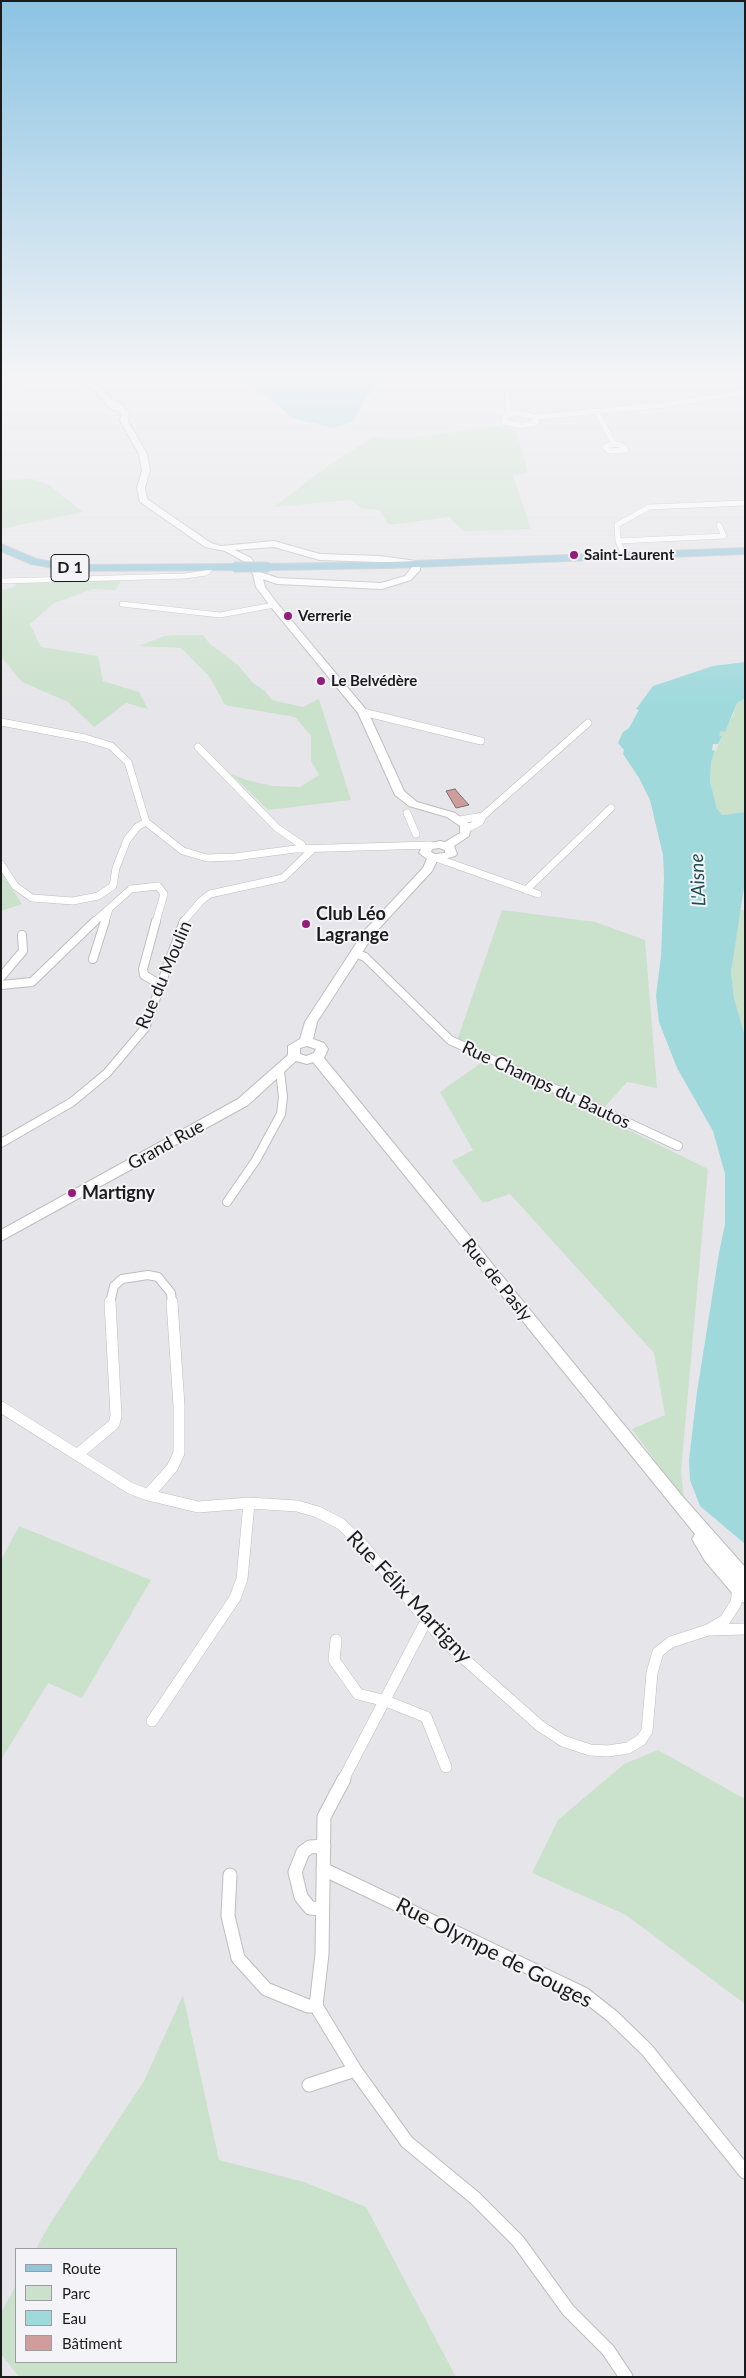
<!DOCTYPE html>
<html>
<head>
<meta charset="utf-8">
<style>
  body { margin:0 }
  #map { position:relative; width:746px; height:2378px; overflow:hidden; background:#e6e6ea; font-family:Lato,sans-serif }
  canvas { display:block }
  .frame { position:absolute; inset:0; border:2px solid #1b1b1c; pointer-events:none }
  .legend { position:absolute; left:15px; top:2248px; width:162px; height:115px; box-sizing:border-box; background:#f4f4f8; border:1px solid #9d9da0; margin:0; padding:6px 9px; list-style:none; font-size:15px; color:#1b1b1c }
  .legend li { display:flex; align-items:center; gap:10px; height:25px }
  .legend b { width:25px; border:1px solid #9d9da0 }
</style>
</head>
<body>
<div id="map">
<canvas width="746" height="2378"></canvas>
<div class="frame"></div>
<ul class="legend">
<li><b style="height:6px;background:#92c5d9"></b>Route</li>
<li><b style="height:14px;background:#cae1cb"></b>Parc</li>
<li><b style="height:14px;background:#9fd9dc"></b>Eau</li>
<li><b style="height:14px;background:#cf9e9c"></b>Bâtiment</li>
</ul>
</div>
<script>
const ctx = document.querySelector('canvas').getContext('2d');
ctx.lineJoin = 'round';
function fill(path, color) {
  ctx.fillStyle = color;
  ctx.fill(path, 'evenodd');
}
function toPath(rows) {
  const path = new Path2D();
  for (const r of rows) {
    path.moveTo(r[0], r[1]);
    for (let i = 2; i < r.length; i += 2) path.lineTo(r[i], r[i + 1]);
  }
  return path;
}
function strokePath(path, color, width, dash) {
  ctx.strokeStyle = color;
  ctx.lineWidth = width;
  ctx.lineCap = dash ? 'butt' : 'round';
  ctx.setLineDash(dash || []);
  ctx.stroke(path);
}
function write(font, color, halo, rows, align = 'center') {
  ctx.font = font + ' Lato,sans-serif';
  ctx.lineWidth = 4;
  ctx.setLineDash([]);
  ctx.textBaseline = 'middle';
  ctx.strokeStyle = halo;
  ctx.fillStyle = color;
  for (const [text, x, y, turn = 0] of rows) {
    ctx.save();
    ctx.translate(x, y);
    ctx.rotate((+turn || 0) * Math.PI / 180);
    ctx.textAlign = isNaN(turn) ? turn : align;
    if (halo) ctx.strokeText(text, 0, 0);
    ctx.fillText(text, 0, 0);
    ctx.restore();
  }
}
const green = toPath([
  [496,426,516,430,528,473,513,475,531,529,464,531,449,517,389,525,379,510,361,508,351,500,274,507,326,467,373,437,409,438],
  [32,479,48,484,83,512,1,529,1,480],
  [122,579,116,590,93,589,54,603,30,624,41,647,98,656,103,681,139,692,148,709,126,703,94,727,68,702,22,682,1,657,1,590,15,587,16,583],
  [178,635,203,635,210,644,238,665,253,683,265,691,272,700,303,707,319,699,351,800,268,810,231,774,247,780,272,786,300,787,319,775,311,761,311,736,295,717,225,705,209,676,181,648,139,646,164,636],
  [745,699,745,812,722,815,717,810,710,781,711,762,722,736,718,735,733,716,737,703],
  [1,872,22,904,1,911],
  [502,910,595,922,645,940,657,1088,627,1082,604,1108,457,1041],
  [739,910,745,910,745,1036,734,998,731,972],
  [485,1060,708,1169,681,1471,684,1500,632,1429,665,1415,654,1353,510,1194,483,1203,452,1161,473,1150,440,1092],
  [19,1526,151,1580,82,1698,48,1683,1,1760,1,1560],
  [658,1750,745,1799,745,2004,626,1915,532,1873,558,1820,624,1764],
  [183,1995,219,2160,304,2182,366,2207,456,2377,19,2377,1,2354,1,2313,16,2285,16,2362,176,2362,176,2249,36,2249,49,2225,144,2081]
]);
const water = toPath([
  [238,376,384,376,367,397,352,422,333,428,292,418,275,403],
  [745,662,745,699,737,703,725,732,721,731,719,735,722,736,718,744,713,744,712,750,715,751,711,762,710,781,717,809,722,815,745,812,745,881,731,972,734,998,745,1036,745,1544,700,1506,690,1480,689,1460,697,1392,719,1253,725,1224,725,1174,713,1131,677,1068,659,1022,656,996,661,956,664,878,663,855,650,800,639,778,623,754,624,750,618,743,623,732,629,728,639,710,636,709,653,686,713,666]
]);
const building = toPath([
  [455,789,460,795,469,805,456,808,446,791,455,789]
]);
const streetFar4 = toPath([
  [1,384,56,376],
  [597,412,614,444],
  [516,413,533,416,537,422,521,426,504,422,506,416,516,413],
  [506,416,509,410,507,392],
  [536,417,664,405,745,392],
  [611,444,621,445,626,450,609,451,605,447,611,444],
  [618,541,724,536,719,525],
  [624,555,618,541,617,525,649,507,745,503],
  [1,581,185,576,206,573,212,567],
  [122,604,220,615,274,605]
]);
const streetFar3 = toPath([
  [363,712,481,741],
  [1,722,85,738,111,746,128,762,146,822,183,851,207,858,235,857,295,849,430,845],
  [198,747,277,828,302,845,303,849],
  [407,813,416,834],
  [460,820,483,816],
  [466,829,480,822,483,816,588,723],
  [439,859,538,894],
  [1,864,15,886,32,898,73,901,98,896,113,886,116,868,127,840,137,827,146,822],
  [526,890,611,808],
  [94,922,131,889,158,886,164,894,156,922],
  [105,922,109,909],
  [183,922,201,901,210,894,283,878,313,849]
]);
const streetFar2 = toPath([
  [156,921,143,969,144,975,161,985],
  [355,953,365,957,450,1040,678,1146],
  [93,959,105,921],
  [1,977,23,951,22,935],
  [1,985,32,982,95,921],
  [1,1143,72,1102,107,1073,145,1028,184,921],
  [227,1202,256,1160,281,1114,283,1097,280,1071],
  [110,1303,114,1286,122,1279,148,1275,158,1277,171,1293,172,1303]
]);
const streetFar1 = toPath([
  [1,1407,130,1488,148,1495,198,1507,249,1503,297,1506,318,1512,341,1524,362,1544,443,1640,540,1726,563,1741,590,1750,608,1751,628,1748,641,1740,647,1731,652,1673,658,1652,671,1642,708,1630,725,1620,736,1603,738,1588],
  [78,1454,114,1424,116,1416,110,1302],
  [148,1495,172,1468,179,1453,179,1406,172,1302],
  [709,1630,745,1629],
  [336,1640,334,1660,358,1694,386,1701,426,1717,446,1767],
  [152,1721,235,1598,242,1579,249,1503],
  [343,1780,426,1621]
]);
const street = toPath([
  [323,1869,584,1994,612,2016,647,2050,745,2172],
  [230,1875,228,1916,238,1958,266,1989,308,2006,316,2006,322,1954,324,1817,344,1779],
  [322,1909,310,1908,301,1897,295,1872,303,1852,310,1847,324,1846],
  [316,2006,355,2070,407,2142,475,2198,518,2241,568,2310,608,2350,626,2377],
  [309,2085,355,2070]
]);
const secondary = toPath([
  [72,376,81,376,101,387,111,399,122,404,129,414,128,421,147,454,150,470,145,488,147,499,211,543,221,546,274,541,320,554,380,556,416,561,420,564,420,570,411,580,382,589,277,584,263,579,265,587,277,603,368,712,404,791,417,802,455,813,471,825,469,836,454,846,457,854,455,856,437,861,432,871,374,934,317,1022,313,1039,324,1043,328,1049,324,1058,683,1497,745,1567,745,1603,739,1601,705,1561,692,1539,695,1534,313,1062,307,1064,296,1061,248,1105,1,1241,1,1230,238,1099,288,1055,288,1046,300,1039,305,1022,365,930,423,868,427,859,419,853,423,845,440,841,445,842,460,833,460,826,447,817,409,806,395,795,358,713,271,607,256,587,253,574,245,562,225,551,205,547,140,502,137,488,142,470,139,454,120,421,121,414,118,410,112,410,95,391,72,376],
  [274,547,320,560,380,562,413,566,405,576,381,583,278,578,260,572,251,558,235,550,274,547],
  [439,848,445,850,445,853,435,854,431,852,432,849,439,848],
  [307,1046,316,1049,314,1053,306,1056,300,1054,300,1048,307,1046]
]);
const primary = toPath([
  [1,544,36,559,71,565,234,564,239,567,234,570,71,571,31,564,1,551,1,544],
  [745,548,745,554,390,568,268,570,263,567,268,564,390,562,745,548]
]);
const primaryBridge = toPath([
  [234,567,268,567]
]);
const markers = [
  [574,555,5,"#951c78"],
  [288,616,5,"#951c78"],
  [321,681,5,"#951c78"],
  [306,924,5,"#951c78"],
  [72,1193,5,"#951c78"]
];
const farPoinames = [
  ["Saint-Laurent",584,555],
  ["Verrerie",298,616],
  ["Le Belvédère",331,681]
];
const shields = [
  [70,568,38]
];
const shieldNames = [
  ["D 1",70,568]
];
const poiNames = [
  ["Club Léo",316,914],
  ["Lagrange",316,935],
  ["Martigny",82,1193]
];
const streetNames = [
  ["Rue du Moulin",164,975,-67],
  ["Rue Champs du Bautos",546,1085,25],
  ["Grand Rue",166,1145,-29],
  ["Rue de Pasly",497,1280,51]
];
const waterNames = [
  ["L'Aisne",698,880,-93]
];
const nearStreetnames = [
  ["Rue Félix Martigny",409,1597,47],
  ["Rue Olympe de Gouges",494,1953,27]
];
fill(green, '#cae1cb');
fill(water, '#9fd9dc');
fill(building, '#cf9e9c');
strokePath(building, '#757171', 1);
strokePath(streetFar4, '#bdbcc0', 6);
strokePath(streetFar3, '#bdbcc0', 8);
strokePath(streetFar2, '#bdbcc0', 10);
strokePath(streetFar1, '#bdbcc0', 12);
strokePath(street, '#bdbcc0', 15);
strokePath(secondary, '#bdbcc0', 2);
strokePath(primary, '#c4c4c4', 2);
strokePath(streetFar4, '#fff', 5);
strokePath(streetFar3, '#fff', 7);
strokePath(streetFar2, '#fff', 8);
strokePath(streetFar1, '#fff', 11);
strokePath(street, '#fff', 13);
fill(secondary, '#fff');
fill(primary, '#92c5d9');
strokePath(primaryBridge, '#c4c4c4', 11, []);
strokePath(primaryBridge, '#92c5d9', 9);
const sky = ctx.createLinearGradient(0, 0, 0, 709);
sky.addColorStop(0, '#8bc3e3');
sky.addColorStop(0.53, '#f4f4f6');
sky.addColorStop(1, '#f4f4f600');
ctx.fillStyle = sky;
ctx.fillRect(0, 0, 746, 709);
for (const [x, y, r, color] of markers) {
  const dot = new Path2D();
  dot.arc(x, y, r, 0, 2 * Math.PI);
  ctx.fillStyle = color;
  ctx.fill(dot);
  strokePath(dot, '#f4f4f8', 2);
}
write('bold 15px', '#1b1b1c', '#f4f4f8', farPoinames, 'left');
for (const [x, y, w] of shields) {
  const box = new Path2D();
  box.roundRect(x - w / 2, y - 13.5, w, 27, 4);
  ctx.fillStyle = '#f4f4f8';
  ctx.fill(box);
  strokePath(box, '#1b1b1c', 1);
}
write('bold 16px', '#1b1b1c', null, shieldNames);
write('bold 18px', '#1b1b1c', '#f4f4f8', poiNames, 'left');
write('18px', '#1b1b1c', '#f4f4f8', streetNames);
write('italic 19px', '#1c4f52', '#f4f4f8', waterNames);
write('21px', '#1b1b1c', '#f4f4f8', nearStreetnames);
</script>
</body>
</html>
